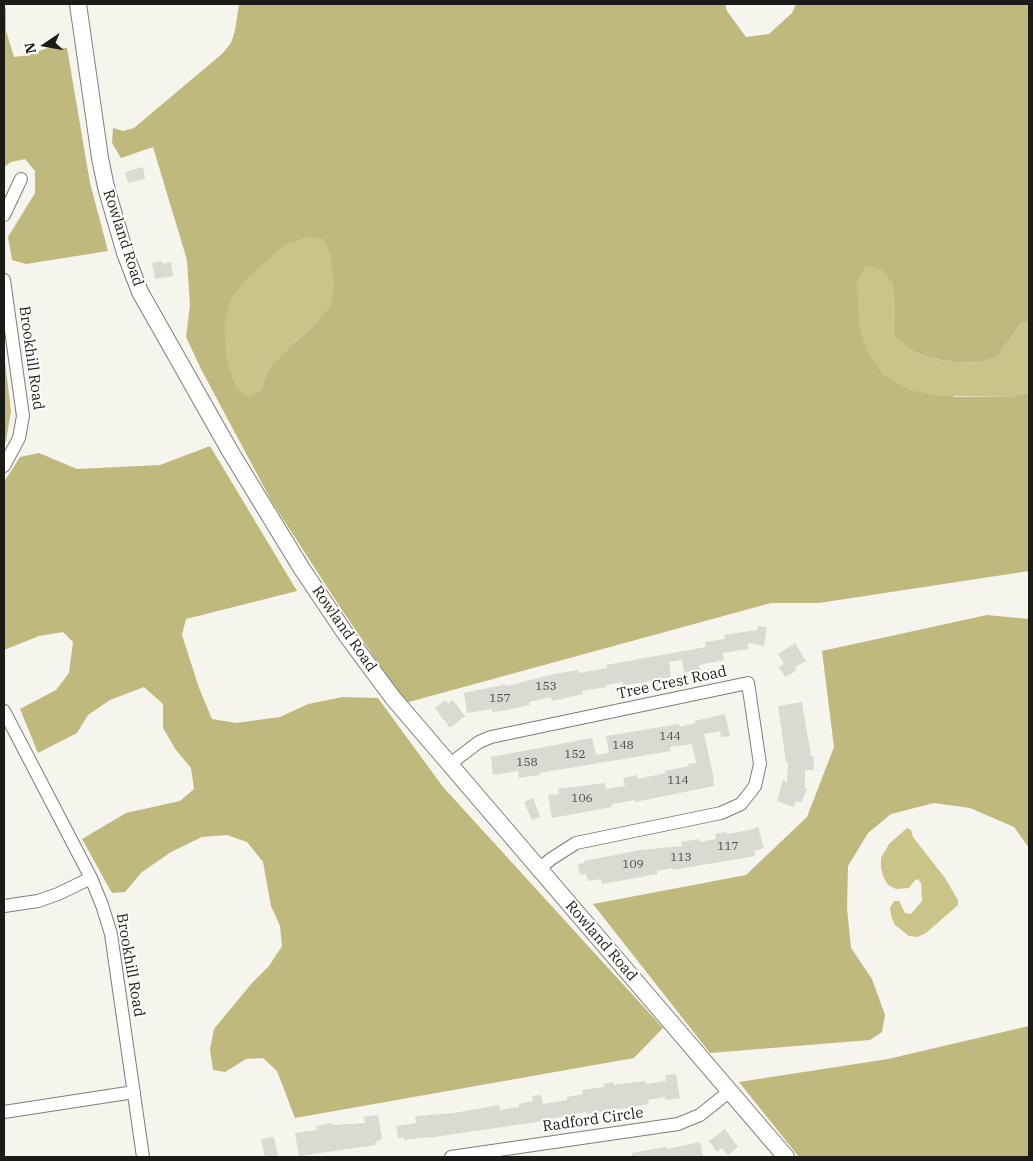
<!DOCTYPE html>
<html>
<head>
<meta charset="utf-8">
<style>
  body { margin:0 }
  #map { position:relative; width:1033px; height:1161px; overflow:hidden; background:#f5f4ed; font-family:"IBM Plex Serif",serif }
  canvas { display:block }
  .frame { position:absolute; inset:0; border:5px solid #1b1b18; pointer-events:none }
  .north { position:absolute; left:20px; top:20px; width:50px; height:50px; -webkit-text-stroke:4px #fffffe; paint-order:stroke; rotate:258deg; font-size:14px; font-weight:700; line-height:20px; text-align:center; color:#1b1b18 }
  .north::after { content:''; display:block; margin:auto; width:18px; height:22px; background:#1b1b18; clip-path:polygon(50% 0,100% 100%,50% 72%,0 100%) }
</style>
</head>
<body>
<div id="map">
<canvas width="1033" height="1161"></canvas>
<div class="frame"></div>
<div class="north">N</div>
</div>
<script>
const ctx = document.querySelector('canvas').getContext('2d');
ctx.lineJoin = 'round';
function fill(path, color) {
  ctx.fillStyle = color;
  ctx.fill(path, 'evenodd');
}
function toPath(rows) {
  const path = new Path2D();
  for (const r of rows) {
    path.moveTo(r[0], r[1]);
    for (let i = 2; i < r.length; i += 2) path.lineTo(r[i], r[i + 1]);
  }
  return path;
}
function strokePath(path, color, width, dash) {
  ctx.strokeStyle = color;
  ctx.lineWidth = width;
  ctx.lineCap = dash ? 'butt' : 'round';
  ctx.setLineDash(dash || []);
  ctx.stroke(path);
}
function write(font, color, halo, rows, align = 'center') {
  ctx.font = font + ' "IBM Plex Serif",serif';
  ctx.lineWidth = 4;
  ctx.setLineDash([]);
  ctx.textBaseline = 'middle';
  ctx.strokeStyle = halo;
  ctx.fillStyle = color;
  for (const [text, x, y, turn = 0] of rows) {
    ctx.save();
    ctx.translate(x, y);
    ctx.rotate((+turn || 0) * Math.PI / 180);
    ctx.textAlign = isNaN(turn) ? turn : align;
    if (halo) ctx.strokeText(text, 0, 0);
    ctx.fillText(text, 0, 0);
    ctx.restore();
  }
}
const forest = toPath([
  [4,4,6,9,6,31,14,57,29,55,50,47,67,48,90,183,108,251,26,264,12,260,8,237,35,193,35,171,25,159,11,162,4,167],
  [239,4,725,4,727,11,746,37,769,34,792,13,796,4,1029,4,1029,322,1022,322,997,357,982,362,958,363,935,359,914,352,894,336,893,283,859,325,955,397,1009,397,1029,392,1029,571,819,603,771,603,405,703,342,610,272,502,202,371,186,337,190,305,187,260,153,147,121,158,112,143,113,128,123,131,134,128,223,53,231,43,235,31],
  [286,244,310,330,290,346,272,364,264,379,261,391],
  [4,354,11,411,6,441,4,445],
  [210,446,297,591,186,619,182,635,199,688,212,719,236,723,280,717,308,704,343,697,378,698,443,787,663,1028,634,1058,295,1118,277,1071,263,1058,246,1059,225,1072,213,1070,210,1049,214,1029,252,983,269,966,282,946,280,926,271,906,263,862,247,842,227,835,202,837,171,852,142,872,125,892,112,893,82,839,126,813,180,801,194,789,191,768,176,750,163,728,163,704,144,687,110,700,88,715,77,733,38,753,20,709,56,690,69,673,73,642,63,632,39,636,4,650,4,482,20,457,39,453,77,469,160,465],
  [987,615,1029,619,1029,848,1014,827,970,808,934,803,891,814,868,833,848,866,847,908,851,948,872,979,885,1015,882,1032,870,1040,710,1053,593,904,746,875,807,817,834,747,822,651],
  [1029,1026,1029,1157,799,1157,739,1082,888,1059]
]);
const water = toPath([
  [307,237,324,239,331,256,334,283,331,306,310,330,290,346,272,364,264,379,261,391,248,397,237,389,227,363,224,326,231,298,244,281,286,244],
  [865,266,880,268,893,283,894,335,914,352,935,359,958,363,982,362,997,357,1022,322,1029,322,1029,392,1009,397,938,396,910,390,884,376,867,352,859,325,857,283],
  [907,828,911,830,913,837,945,878,958,900,958,905,926,933,917,937,909,936,895,925,892,919,890,908,894,901,899,901,905,913,911,914,922,901,921,883,918,879,915,880,909,888,896,889,888,885,883,876,881,867,881,858,889,844]
]);
const building = toPath([
  [143,167,145,179,128,183,125,172],
  [162,261,163,264,171,262,173,276,155,279,152,263],
  [758,626,767,627,764,646,748,643,748,649,723,653,724,660,699,665,700,670,684,673,682,660,669,662,671,677,623,686,623,682,606,685,606,687,582,691,583,694,552,701,551,697,529,702,530,705,502,711,492,712,492,709,467,713,464,693,507,684,507,686,554,674,578,670,579,673,607,668,606,665,706,647,705,642,725,639,724,635,757,630],
  [795,643,806,661,795,667,797,670,785,677,779,667,784,664,778,654],
  [446,700,448,704,453,700,465,716,450,728,435,708],
  [802,702,811,756,814,756,814,770,805,770,805,788,807,789,801,803,796,801,794,807,777,801,783,780,787,782,788,762,786,762,778,706],
  [725,714,730,736,721,737,720,731,704,734,714,779,713,780,714,786,635,802,635,800,612,804,612,807,552,818,548,795,559,794,558,789,605,783,606,789,625,786,623,778,637,775,638,779,666,773,665,771,689,766,688,764,696,763,692,744,670,747,671,751,539,773,540,775,519,778,518,771,493,775,491,757,592,738,596,755,609,753,606,736,679,724,679,727,695,723,695,721],
  [533,798,540,817,532,820,524,802],
  [758,827,764,848,754,851,755,856,673,870,672,868,657,871,657,874,602,884,601,879,588,881,586,874,580,875,578,864,585,863,584,861,640,850,682,846,681,842,699,839,700,842,716,839,715,834,726,832,727,834,750,830],
  [676,1074,680,1098,666,1100,665,1097,648,1100,649,1104,608,1111,586,1114,586,1112,536,1122,428,1138,428,1137,404,1140,404,1137,398,1138,396,1126,416,1123,415,1116,454,1113,499,1105,500,1110,519,1107,519,1104,533,1101,532,1096,541,1095,543,1104,550,1103,567,1100,567,1097,583,1094,582,1090,604,1087,603,1084,613,1082,614,1085,645,1081,646,1084,666,1081,665,1075],
  [378,1115,382,1139,375,1142,376,1145,299,1156,295,1133,317,1130,316,1126,332,1123,333,1125,365,1123,364,1117],
  [725,1129,738,1147,728,1155,722,1148,717,1152,709,1141],
  [274,1137,278,1157,265,1157,261,1139],
  [700,1142,703,1157,632,1157,632,1153,666,1147,667,1149]
]);
const minor = toPath([
  [4,215,21,179],
  [4,280,23,416,19,438,4,466],
  [4,711,91,878,102,905,111,934,143,1157],
  [450,764,479,742,491,737,748,683,760,764,755,786,741,804,721,813,576,843,551,859,539,869],
  [4,906,38,901,58,894,91,878],
  [4,1112,134,1092],
  [451,1157,678,1124,700,1115,730,1091]
]);
const tertiary = toPath([
  [78,4,100,158,106,187,125,253,140,292,230,451,302,569,347,636,393,698,786,1157]
]);
const numberNames = [
  ["153",546,687],
  ["157",500,699],
  ["144",670,737],
  ["148",623,746],
  ["152",575,755],
  ["158",527,763],
  ["114",678,781],
  ["106",582,799],
  ["117",728,847],
  ["113",681,858],
  ["109",633,865]
];
const streetNames = [
  ["Rowland Road",123,238,72],
  ["Brookhill Road",31,358,82],
  ["Rowland Road",344,629,55],
  ["Tree Crest Road",672,683,-12],
  ["Rowland Road",601,941,49],
  ["Brookhill Road",130,965,80],
  ["Radford Circle",593,1120,-8]
];
fill(forest, '#bfb97d');
fill(water, '#cac488');
fill(building, '#dad9d2');
strokePath(minor, '#7e7d77', 14);
strokePath(tertiary, '#7e7d77', 18);
strokePath(minor, '#fff', 12);
strokePath(tertiary, '#fff', 16);
write('12px', '#4b4a46', null, numberNames);
write('15px', '#1b1b18', '#fffffe', streetNames);
</script>
</body>
</html>
